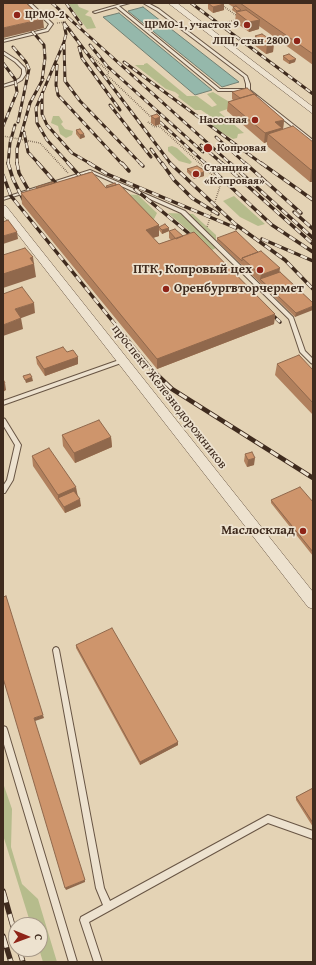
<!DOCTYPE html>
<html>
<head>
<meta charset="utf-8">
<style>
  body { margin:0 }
  #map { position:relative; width:316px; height:965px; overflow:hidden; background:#e4d3b5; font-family:"Gentium Book Plus",serif }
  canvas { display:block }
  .frame { position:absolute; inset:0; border:4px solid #3f2b1e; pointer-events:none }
  .north { position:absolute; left:8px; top:917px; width:40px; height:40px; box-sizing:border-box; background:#ede2cf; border:1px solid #a79988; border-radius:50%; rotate:91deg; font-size:11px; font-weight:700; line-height:16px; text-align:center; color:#3f2b1e }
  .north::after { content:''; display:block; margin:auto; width:14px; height:18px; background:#8f2418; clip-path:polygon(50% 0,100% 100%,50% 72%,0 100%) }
</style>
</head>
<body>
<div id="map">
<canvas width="316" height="965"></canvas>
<div class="frame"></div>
<div class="north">С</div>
</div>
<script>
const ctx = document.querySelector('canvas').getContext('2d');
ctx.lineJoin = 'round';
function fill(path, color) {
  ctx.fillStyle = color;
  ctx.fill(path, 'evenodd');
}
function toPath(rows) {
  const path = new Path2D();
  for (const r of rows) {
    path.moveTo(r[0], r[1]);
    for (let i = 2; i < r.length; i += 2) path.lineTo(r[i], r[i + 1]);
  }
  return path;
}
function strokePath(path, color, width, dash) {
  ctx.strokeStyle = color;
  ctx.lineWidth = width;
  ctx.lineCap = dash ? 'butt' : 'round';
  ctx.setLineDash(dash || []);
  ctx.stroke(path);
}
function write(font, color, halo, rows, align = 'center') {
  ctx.font = font + ' "Gentium Book Plus",serif';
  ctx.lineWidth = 3.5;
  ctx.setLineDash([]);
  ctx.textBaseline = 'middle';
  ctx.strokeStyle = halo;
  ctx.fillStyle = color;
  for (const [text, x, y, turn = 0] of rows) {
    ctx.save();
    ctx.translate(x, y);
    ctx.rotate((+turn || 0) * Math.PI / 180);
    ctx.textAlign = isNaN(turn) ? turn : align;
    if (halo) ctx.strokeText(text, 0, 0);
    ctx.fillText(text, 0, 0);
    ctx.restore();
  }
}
const green = toPath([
  [68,3,77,3,79,7,89,11,85,15,91,17,96,28,87,29],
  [147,63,187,96,197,96,212,107,217,105,207,94,213,92,236,106,219,112,244,133,238,134,237,138,233,139,217,130,211,125,222,124,201,110,195,110,178,97,179,95,175,92,166,89,135,65,144,65,144,64],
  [53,116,59,116,63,122,61,124,65,129,73,131,72,135,66,138,60,134,58,126,51,123],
  [172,146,177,148,192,162,190,164,179,161,168,151,168,147],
  [121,194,138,195,157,213,154,219,148,222],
  [234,196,265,224,258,226,240,217,223,201],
  [168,213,193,214,216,235,216,248,212,250],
  [3,783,12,809,11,847,22,884,38,899,57,962,43,962,39,949,40,949,40,925,31,925,3,835]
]);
const water = toPath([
  [143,7,239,82,222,87,128,11,143,7],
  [119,13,212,90,195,95,103,17,119,13]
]);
const path = toPath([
  [219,3,237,16],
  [57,23,65,22,86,51,109,72,107,75,152,118],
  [216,25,236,20],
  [148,122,155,127,159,126,221,183,207,227],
  [3,136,40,143,68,173]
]);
const service = toPath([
  [27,3,31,3,53,24,48,31,3,42,3,40,46,29,49,24,27,3],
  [124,3,130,3,119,6,220,89,246,89,246,84,244,77,157,11,143,3,148,3,159,9,247,76,250,84,250,90,313,140,313,143,247,91,218,91,116,7,95,13,93,12,124,3],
  [3,51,17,60,25,68,26,74,22,80,17,83,3,87,3,85,15,81,20,78,22,74,22,69,15,62,3,54,3,51],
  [90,170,185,211,293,317,305,351,313,359,313,364,311,363,300,352,289,319,181,213,90,172,3,200,3,198,90,170],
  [122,359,125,361,124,362,3,405,3,401,122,359],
  [3,418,5,419,21,445,13,480,5,493,3,493,3,486,7,480,15,445,3,425,3,418],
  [56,647,58,648,59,650,104,888,110,901,268,815,313,831,313,839,268,823,89,922,102,962,94,962,80,920,81,917,103,905,96,888,53,650,54,648,56,647],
  [3,726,6,727,7,729,77,962,69,962,3,741,3,726]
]);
const minor = toPath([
  [168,3,177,3,313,107,313,114,168,3],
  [3,205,6,206,313,592,313,609,308,607,3,215,3,205]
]);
const railFar3 = toPath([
  [52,3,231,164],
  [66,3,81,24],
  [191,3,313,94],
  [64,23,171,164],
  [64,24,66,34,64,42,36,108,37,123,47,140,69,164],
  [32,31,44,45,45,58,42,80],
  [64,44,65,81,80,101,141,164],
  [90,45,107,66,203,152],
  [13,47,26,62,29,69,18,122],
  [79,47,82,58,120,110],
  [124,62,262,164],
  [3,63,15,79,17,92,3,126],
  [57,65,56,85,58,95,122,164],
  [42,93,42,114,47,125,72,153,91,164],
  [110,105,151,157],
  [160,122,206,164],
  [24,132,28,152,39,164],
  [216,137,246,164],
  [201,145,223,164],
  [151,149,162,164],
  [8,164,10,143,15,125],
  [17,164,17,149,30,103,43,79]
]);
const railFar2 = toPath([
  [8,163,13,179,24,201],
  [17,163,19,173,34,200],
  [38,163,61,189],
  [68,163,87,184],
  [89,163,107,174,236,228],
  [122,163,129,171],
  [140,163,143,166],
  [162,163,174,180,192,198,218,214],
  [170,163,235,224,285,260,313,289],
  [205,163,272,225,313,252],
  [222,163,313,244],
  [230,163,313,238],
  [245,163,301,213],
  [261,163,313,200],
  [3,175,11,196,153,371],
  [135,189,198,241],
  [294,212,313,229],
  [262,239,313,261],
  [266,309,280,322]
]);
const railFar1 = toPath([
  [152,370,172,389,313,478]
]);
const rail = toPath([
  [3,891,16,937],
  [3,936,11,962],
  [19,949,23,962]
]);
const wall = toPath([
  [208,3,224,4,224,10,213,13,208,9],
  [227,3,313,3,313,65,259,26,259,29,249,32,235,22,236,13,232,10,233,7],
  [255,36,274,42,273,52,266,54,254,45],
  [283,56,295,62,289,64,283,60],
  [232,92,257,97,284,120,283,129,313,142,313,183,312,182,310,182,267,146,267,142,264,143,227,111,228,102,233,100,232,99],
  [151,116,160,117,160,124,155,126,151,123],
  [76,130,85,137,80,139,76,134],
  [187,169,204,176,194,179,187,172],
  [54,183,106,187,106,186,159,225,159,227,169,231,183,236,275,314,274,324,157,369,22,204,21,193,36,189,36,187],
  [159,230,162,234,169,231,169,238,171,240,159,244,153,238,159,236],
  [217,238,280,272,313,303,295,317,217,241],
  [67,352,78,364,45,376,37,364,36,357],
  [277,364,313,370,313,415,275,375],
  [62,435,111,437,112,447,75,463,63,446],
  [245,454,254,465,247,467,244,461],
  [32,456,77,496,81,506,65,513,33,466],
  [271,500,313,502,313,556,271,503],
  [76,645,178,742,178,745,140,765,76,648],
  [313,788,313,827,296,800,296,797]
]);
const shadedWall = toPath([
  [224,4,224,10,213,13,213,7],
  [43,19,44,28,3,38,3,28],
  [260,20,259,29,249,32,249,22],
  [274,42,273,52,266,54,267,44],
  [296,59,295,62,289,64,289,61],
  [160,117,160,124,155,126,155,119],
  [284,120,283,129,268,134,267,142,264,143,265,133,275,122],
  [84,134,85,137,80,139,80,135],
  [313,169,312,182,310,182,311,170],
  [204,172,204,176,194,179,194,175],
  [159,225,159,236,146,240,146,230],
  [169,228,169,231,162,234,162,230],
  [17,232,18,239,3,244,3,236],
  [33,257,36,277,3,288,3,274,30,258],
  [280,268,279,275,260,279,261,275],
  [34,303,35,313,16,320,15,309],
  [313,306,313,310,295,317,296,313],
  [275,314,274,324,157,369,157,359],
  [21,318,23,329,3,336,3,325],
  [78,357,78,364,45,376,44,369],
  [32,377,33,381,26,383,25,380],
  [5,383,6,390,3,392,3,384],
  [111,437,112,447,75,463,74,453],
  [255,458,254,465,247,467,248,460],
  [76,487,78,497,58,498,58,495],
  [80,499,81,506,65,513,64,507],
  [43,715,44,718,35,721,34,718],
  [178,742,178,745,140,765,140,762],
  [85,880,85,882,66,890,65,888]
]);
const building = toPath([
  [3,3,26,3,43,19,3,28,3,3],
  [208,3,223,3,224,4,213,7,208,3],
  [240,3,313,3,313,54,240,3],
  [236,6,241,10,237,11,233,7,236,6],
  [246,10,260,20,249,22,236,12,246,10],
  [262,34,274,42,267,44,255,36,262,34],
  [289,54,296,59,289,61,283,56,289,54],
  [247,88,257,96,254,94,240,98,232,92,247,88],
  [254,94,284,120,275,122,282,128,265,133,228,102,254,94],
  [157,114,160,117,155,119,151,116,157,114],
  [293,126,313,142,313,169,311,170,268,134,293,126],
  [80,129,84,134,80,135,76,130,80,129],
  [197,166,204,170,204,172,194,175,187,169,197,166],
  [92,172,106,188,119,184,159,225,146,230,159,244,194,232,275,314,157,359,21,193,92,172],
  [53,182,54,183,37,188,36,187,53,182],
  [115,183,116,185,107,187,106,186,115,183],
  [8,220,17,232,3,236,3,222,8,220],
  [165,224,169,228,162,230,159,227,165,224],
  [175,229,183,236,176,239,169,231,175,229],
  [236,231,258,252,242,258,242,261,217,238,236,231],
  [25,248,33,257,30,258,34,264,3,274,3,255,25,248],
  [261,251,280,268,261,275,242,258,261,251],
  [280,272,313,303,313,306,296,313,260,279,280,272],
  [22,287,34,303,15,309,21,318,3,325,3,294,22,287],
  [63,347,67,352,73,350,78,357,44,369,36,357,63,347],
  [299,355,313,370,313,403,277,364,299,355],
  [30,374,32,377,25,380,23,376,30,374],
  [3,379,5,383,3,384,3,379],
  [99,420,111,437,74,453,62,435,99,420],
  [49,448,76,487,58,495,32,456,49,448],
  [252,452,255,458,248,460,245,454,252,452],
  [300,487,313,502,313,552,271,500,300,487],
  [74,491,80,499,64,507,58,498,74,491],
  [6,596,43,715,34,718,85,880,65,888,3,678,3,597,6,596],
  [112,628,178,742,140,762,76,645,112,628],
  [313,788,313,823,296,797,313,788]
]);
const markers = [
  [17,15,4,"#8f2418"],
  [247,25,4,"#8f2418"],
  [297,41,4,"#8f2418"],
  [255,120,4,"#8f2418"],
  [208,148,5,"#8f2418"],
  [196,174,4,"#8f2418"],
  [260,270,4,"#8f2418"],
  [166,289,4,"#8f2418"],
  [303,531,4,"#8f2418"]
];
const farPoinames = [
  ["ЦРМО-2",25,15],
  ["ЦРМО-1, участок 9",239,25,"right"],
  ["ЛПЦ, стан 2800",289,41,"right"],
  ["Насосная",247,120,"right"],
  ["Копровая",217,148],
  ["Станция",204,168],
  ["«Копровая»",204,181]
];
const poiNames = [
  ["ПТК, Копровый цех",252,270],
  ["Оренбургвторчермет",174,289,"left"],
  ["Маслосклад",295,531]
];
const streetNames = [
  ["проспект Железнодорожников",169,397,52]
];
fill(green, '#b6bc8c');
fill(water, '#95b8ab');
strokePath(water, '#738073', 1);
strokePath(service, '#685544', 2);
strokePath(minor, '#685544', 1);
strokePath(path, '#3f2b1e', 1.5, [0.5, 1.5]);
fill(service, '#ede2cf');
fill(minor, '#ede2cf');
strokePath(railFar3, '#3f2b1e', 3);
strokePath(railFar2, '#3f2b1e', 3.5);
strokePath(railFar1, '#3f2b1e', 4.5);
strokePath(rail, '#3f2b1e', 5.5);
strokePath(railFar3, '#ede2cf', 2, [5.5]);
strokePath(railFar2, '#ede2cf', 2.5, [7]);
strokePath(railFar1, '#ede2cf', 3, [9]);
strokePath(rail, '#ede2cf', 4, [12]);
fill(wall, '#b1805d');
fill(shadedWall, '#90684c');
fill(building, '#ce956c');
strokePath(building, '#90684c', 1);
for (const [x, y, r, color] of markers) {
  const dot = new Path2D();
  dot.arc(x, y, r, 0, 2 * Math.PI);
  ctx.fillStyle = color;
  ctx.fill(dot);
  strokePath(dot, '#ede2cf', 1.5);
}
write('bold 11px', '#3f2b1e', '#ede2cf', farPoinames, 'left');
write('bold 13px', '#3f2b1e', '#ede2cf', poiNames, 'right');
write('13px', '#3f2b1e', '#ede2cf', streetNames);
</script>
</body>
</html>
